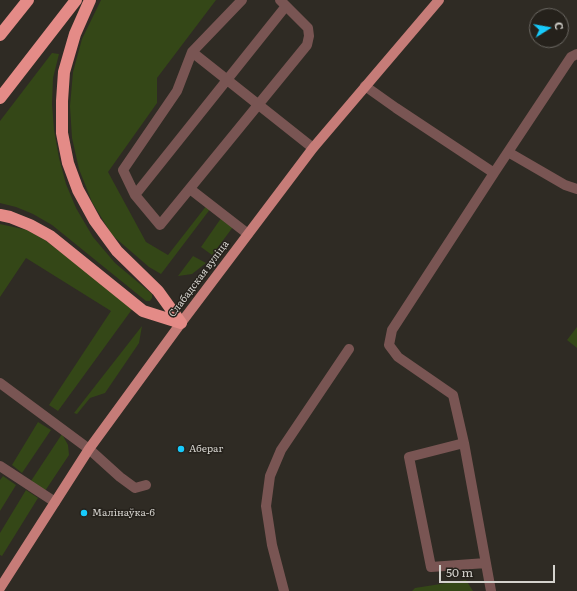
<!DOCTYPE html>
<html>
<head>
<meta charset="utf-8">
<style>
  body { margin:0 }
  #map { position:relative; width:577px; height:591px; overflow:hidden; background:#2f2b24; font-family:Literata,serif }
  canvas { display:block }
  .north { position:absolute; left:529px; top:8px; width:40px; height:40px; box-sizing:border-box; background:#25211b; border:1px solid #6b6863; border-radius:50%; rotate:79deg; font-size:11px; font-weight:700; line-height:16px; text-align:center; color:#d5d3ce }
  .north::after { content:''; display:block; margin:auto; width:14px; height:18px; background:#17cafb; clip-path:polygon(50% 0,100% 100%,50% 72%,0 100%) }
  .scale { position:absolute; left:439px; top:565px; width:116px; height:18px; box-sizing:border-box; border:2px solid #d5d3ce; border-top:0; padding-left:5px; font-size:12px; line-height:14px; white-space:nowrap; color:#d5d3ce; -webkit-text-stroke:3px #25211b; paint-order:stroke }
</style>
</head>
<body>
<div id="map">
<canvas width="577" height="591"></canvas>
<div class="north">С</div>
<div class="scale">50 m</div>
</div>
<script>
const ctx = document.querySelector('canvas').getContext('2d');
ctx.lineJoin = 'round';
function fill(path, color) {
  ctx.fillStyle = color;
  ctx.fill(path, 'evenodd');
}
function toPath(rows) {
  const path = new Path2D();
  for (const r of rows) {
    path.moveTo(r[0], r[1]);
    for (let i = 2; i < r.length; i += 2) path.lineTo(r[i], r[i + 1]);
  }
  return path;
}
function strokePath(path, color, width, dash) {
  ctx.strokeStyle = color;
  ctx.lineWidth = width;
  ctx.lineCap = dash ? 'butt' : 'round';
  ctx.setLineDash(dash || []);
  ctx.stroke(path);
}
function write(font, color, halo, rows, align = 'center') {
  ctx.font = font + ' Literata,serif';
  ctx.lineWidth = 3;
  ctx.setLineDash([]);
  ctx.textBaseline = 'middle';
  ctx.strokeStyle = halo;
  ctx.fillStyle = color;
  for (const [text, x, y, turn = 0] of rows) {
    ctx.save();
    ctx.translate(x, y);
    ctx.rotate((+turn || 0) * Math.PI / 180);
    ctx.textAlign = isNaN(turn) ? turn : align;
    if (halo) ctx.strokeText(text, 0, 0);
    ctx.fillText(text, 0, 0);
    ctx.restore();
  }
}
const green = toPath([
  [101,0,216,0,157,78,157,103,108,172,146,242,168,255,207,205,211,208,161,274,149,267,112,235,92,202,79,169,72,138,70,106,73,72,82,39],
  [52,53,59,54,53,78,52,104,54,130,59,158,66,184,76,208,93,237,115,263,152,294,152,298,150,301,146,301,52,225,33,214,16,207,0,203,0,121],
  [224,214,233,227,212,255,201,247],
  [0,224,27,230,45,240,133,308,58,411,49,405,111,311,26,258,0,297],
  [193,256,206,263,192,274,178,276],
  [142,326,139,343,105,393,90,398,77,414,74,413],
  [577,327,577,348,567,340],
  [38,422,51,430,22,473,12,465],
  [62,434,68,445,69,455,45,491,31,481],
  [3,476,16,485,0,511,0,480],
  [26,490,38,498,2,556,0,555,0,533],
  [466,580,473,591,412,591,415,588]
]);
const minor = toPath([
  [242,0,192,52,177,91,123,170,135,195,160,225,307,45,309,36,308,28,280,0],
  [192,52,313,148],
  [365,86,396,108,494,173,571,57,577,54],
  [508,152,565,185,577,189],
  [190,189,248,234],
  [135,195,286,6],
  [0,383,89,449,120,477,135,488,146,485],
  [464,443,409,457,431,567,486,563],
  [0,466,55,502],
  [284,591,272,545,266,506,270,476,281,450,349,349],
  [491,591,464,443,453,395,398,357,389,345,392,330,494,173]
]);
const major = toPath([
  [0,588,89,449,181,323,313,148,439,0]
]);
const highway = toPath([
  [90,0,75,34,64,72,62,101,62,133,68,163,78,190,95,221,117,251,158,291,181,323],
  [0,35,28,0],
  [0,98,76,0],
  [0,215,10,217,30,225,50,236,143,311,181,323]
]);
const markers = [
  [181,449,4,"#17cafb"],
  [84,513,4,"#17cafb"]
];
const streetNames = [
  ["Слабадская вуліца",199,279,-53]
];
const poiNames = [
  ["Абераг",189,449],
  ["Малінаўка-6",92,513]
];
fill(green, '#344717');
strokePath(minor, '#795553', 10);
strokePath(major, '#c67c78', 10);
strokePath(highway, '#e48b87', 12);
for (const [x, y, r, color] of markers) {
  const dot = new Path2D();
  dot.arc(x, y, r, 0, 2 * Math.PI);
  ctx.fillStyle = color;
  ctx.fill(dot);
  strokePath(dot, '#25211b', 1.5);
}
write('10px', '#d5d3ce', '#25211b', streetNames);
write('10px', '#d5d3ce', '#25211b', poiNames, 'left');
</script>
</body>
</html>
